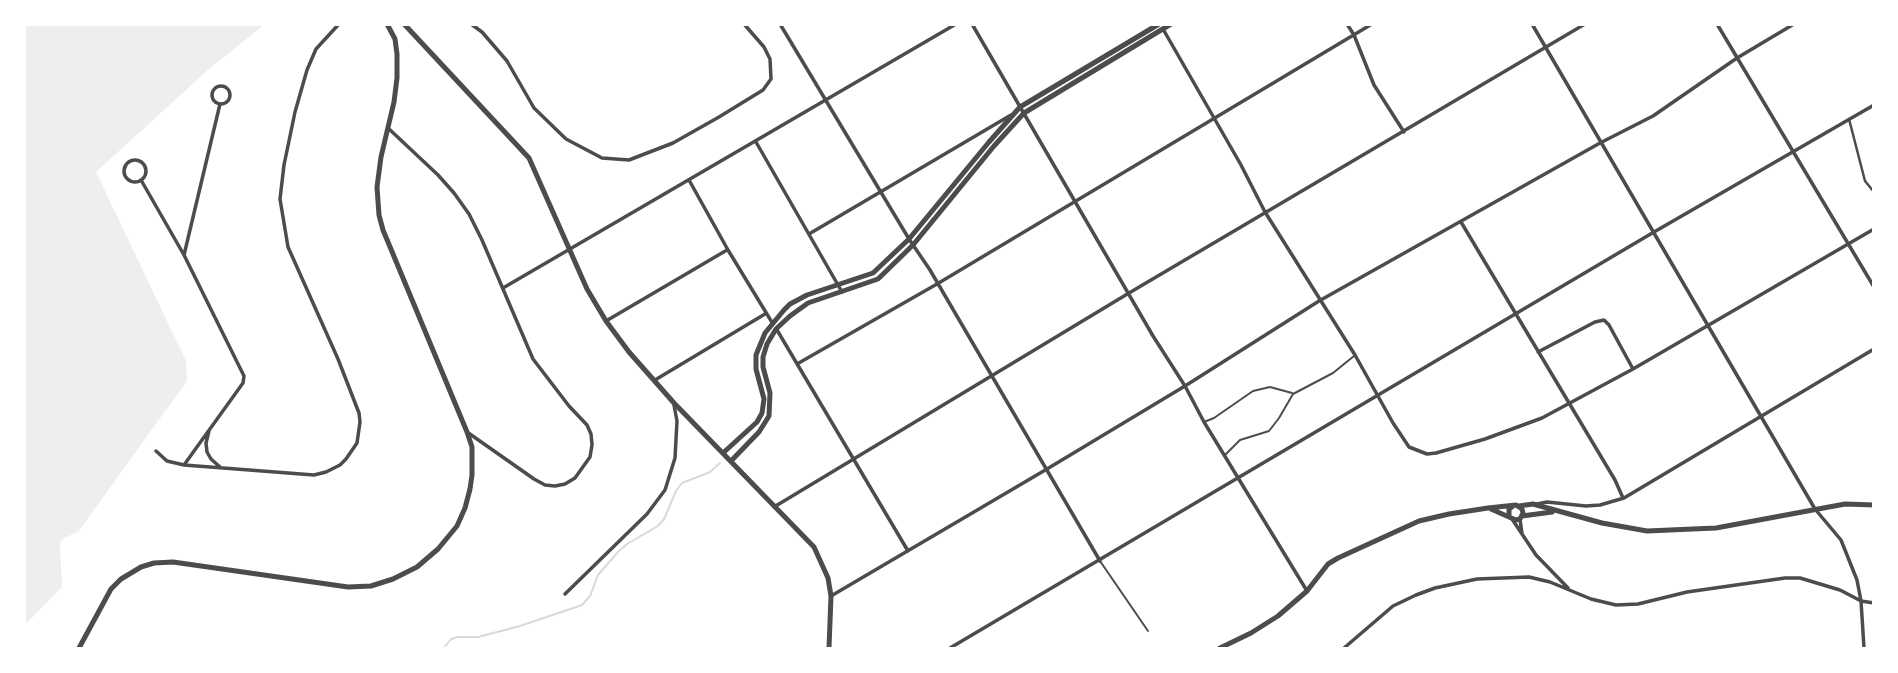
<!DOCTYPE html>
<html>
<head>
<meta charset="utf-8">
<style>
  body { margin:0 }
  #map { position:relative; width:1898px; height:673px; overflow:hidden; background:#fff; font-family:"PT Sans",sans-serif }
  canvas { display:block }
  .frame { position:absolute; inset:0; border:26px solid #fff; pointer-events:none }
</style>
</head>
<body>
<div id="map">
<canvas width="1898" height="673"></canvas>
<div class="frame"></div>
</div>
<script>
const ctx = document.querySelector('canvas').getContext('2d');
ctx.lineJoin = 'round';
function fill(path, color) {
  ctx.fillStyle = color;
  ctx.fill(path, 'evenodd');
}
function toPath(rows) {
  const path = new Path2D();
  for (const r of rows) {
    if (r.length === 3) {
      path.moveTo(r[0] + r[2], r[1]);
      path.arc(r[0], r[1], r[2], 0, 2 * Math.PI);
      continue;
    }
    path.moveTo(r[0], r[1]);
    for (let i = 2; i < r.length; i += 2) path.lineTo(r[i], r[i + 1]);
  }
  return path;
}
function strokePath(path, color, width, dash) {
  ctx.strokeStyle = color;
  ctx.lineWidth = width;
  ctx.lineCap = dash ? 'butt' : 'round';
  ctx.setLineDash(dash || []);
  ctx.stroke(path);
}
const green = toPath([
  [25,24,264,25,209,69,96,172,186,361,187,381,78,532,64,538,60,544,62,587,25,625]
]);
const stream = toPath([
  [444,648,451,639,458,637,478,637,520,626,582,605,590,596,598,575,618,552,627,544,658,526,664,519,676,491,682,483,710,472,720,463]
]);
const service = toPath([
  [1204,422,1214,418,1253,391,1270,387,1292,393],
  [1225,455,1240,440,1269,431,1279,418,1293,394,1333,373,1354,356],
  [1100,561,1148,631]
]);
const pedestrian = toPath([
  [1849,119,1865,181,1874,192]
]);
const minor = toPath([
  [471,24,482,32,507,61,534,108,566,139,602,158,629,160,673,143,719,117,763,90,771,79,770,59,764,47,744,24],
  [780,24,909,239,930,270,1100,561],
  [972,24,1153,336,1185,386,1204,422,1307,591],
  [1347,24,1354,35,1374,85,1404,132],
  [1532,24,1815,509,1841,540,1857,580,1861,601,1864,648],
  [1717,24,1874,287],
  [1163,29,1241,165,1265,212,1355,355,1393,423,1409,447,1427,454,1436,453,1485,439,1542,418,1633,369,1874,229],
  [221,95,9],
  [388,128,438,175,454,193,469,214,482,240,533,359,569,406,587,425,591,434,592,445,590,457,575,478,565,484,555,486,545,485,534,479,467,432],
  [756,142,842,292],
  [135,171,11],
  [141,180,184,255,244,376,243,383,184,465],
  [689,180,728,250,773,324],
  [1461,222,1615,480,1623,498],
  [809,234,1011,115],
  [184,255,220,104],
  [503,288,956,24],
  [606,321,727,250],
  [777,330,908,551],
  [1538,352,1595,322,1604,320,1609,325,1633,369],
  [797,364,937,284,1372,24],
  [655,380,765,314],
  [209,431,206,443,207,452,211,459,220,467],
  [156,451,167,461,184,465,314,475,326,472,340,465,346,459,357,443,360,422,359,413,338,359,288,247,280,199,284,165,295,112,307,70,316,49,339,24],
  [1537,504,1547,502,1586,506,1600,505,1624,498,1874,349],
  [774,507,1129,293,1585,24],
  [1512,519,1536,555,1568,588],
  [1520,519,1522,534],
  [565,594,647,514,665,490,675,458,677,421,674,405],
  [831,596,1047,469,1185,386,1319,301,1600,143,1653,116,1737,58,1794,24],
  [950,648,1654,232,1874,105],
  [1344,648,1393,606,1416,595,1435,588,1477,579,1529,577,1550,582,1591,599,1616,605,1638,604,1687,592,1785,578,1800,578,1840,590,1861,601,1874,603]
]);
const tertiary = toPath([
  [404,24,529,158,587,289,606,321,629,352,674,403,814,547,828,578,831,596,829,648],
  [723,453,757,422,762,413,764,399,756,369,756,355,765,333,784,310,790,304,807,295,873,273,909,239,989,142,1020,107,1159,24],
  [731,461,759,432,769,416,770,393,763,367,763,357,767,344,776,329,790,316,808,303,878,279,913,245,994,146,1024,113,1171,24],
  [1519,506,1533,504,1602,523,1647,531,1716,528,1845,504,1874,505],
  [1491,509,1509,517],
  [1522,516,1552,512],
  [79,648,111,589,121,579,141,567,154,563,173,562,348,587,371,586,393,579,417,567,438,549,457,526,465,508,470,489,472,475,472,447,467,432,383,230,379,215,377,187,381,157,394,102,397,78,397,54,395,39,387,24],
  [1220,648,1251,633,1278,616,1307,591,1328,564,1338,558,1419,521,1449,514,1488,508,1516,505,1522,509,1523,513,1520,519,1516,520,1509,517,1509,509,1512,507]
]);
fill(green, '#eee');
strokePath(stream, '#d9d9d9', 2);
strokePath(service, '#4c4c4c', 2);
strokePath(pedestrian, '#4c4c4c', 2.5);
strokePath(minor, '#4c4c4c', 3.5);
strokePath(tertiary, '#4c4c4c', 5);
</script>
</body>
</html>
